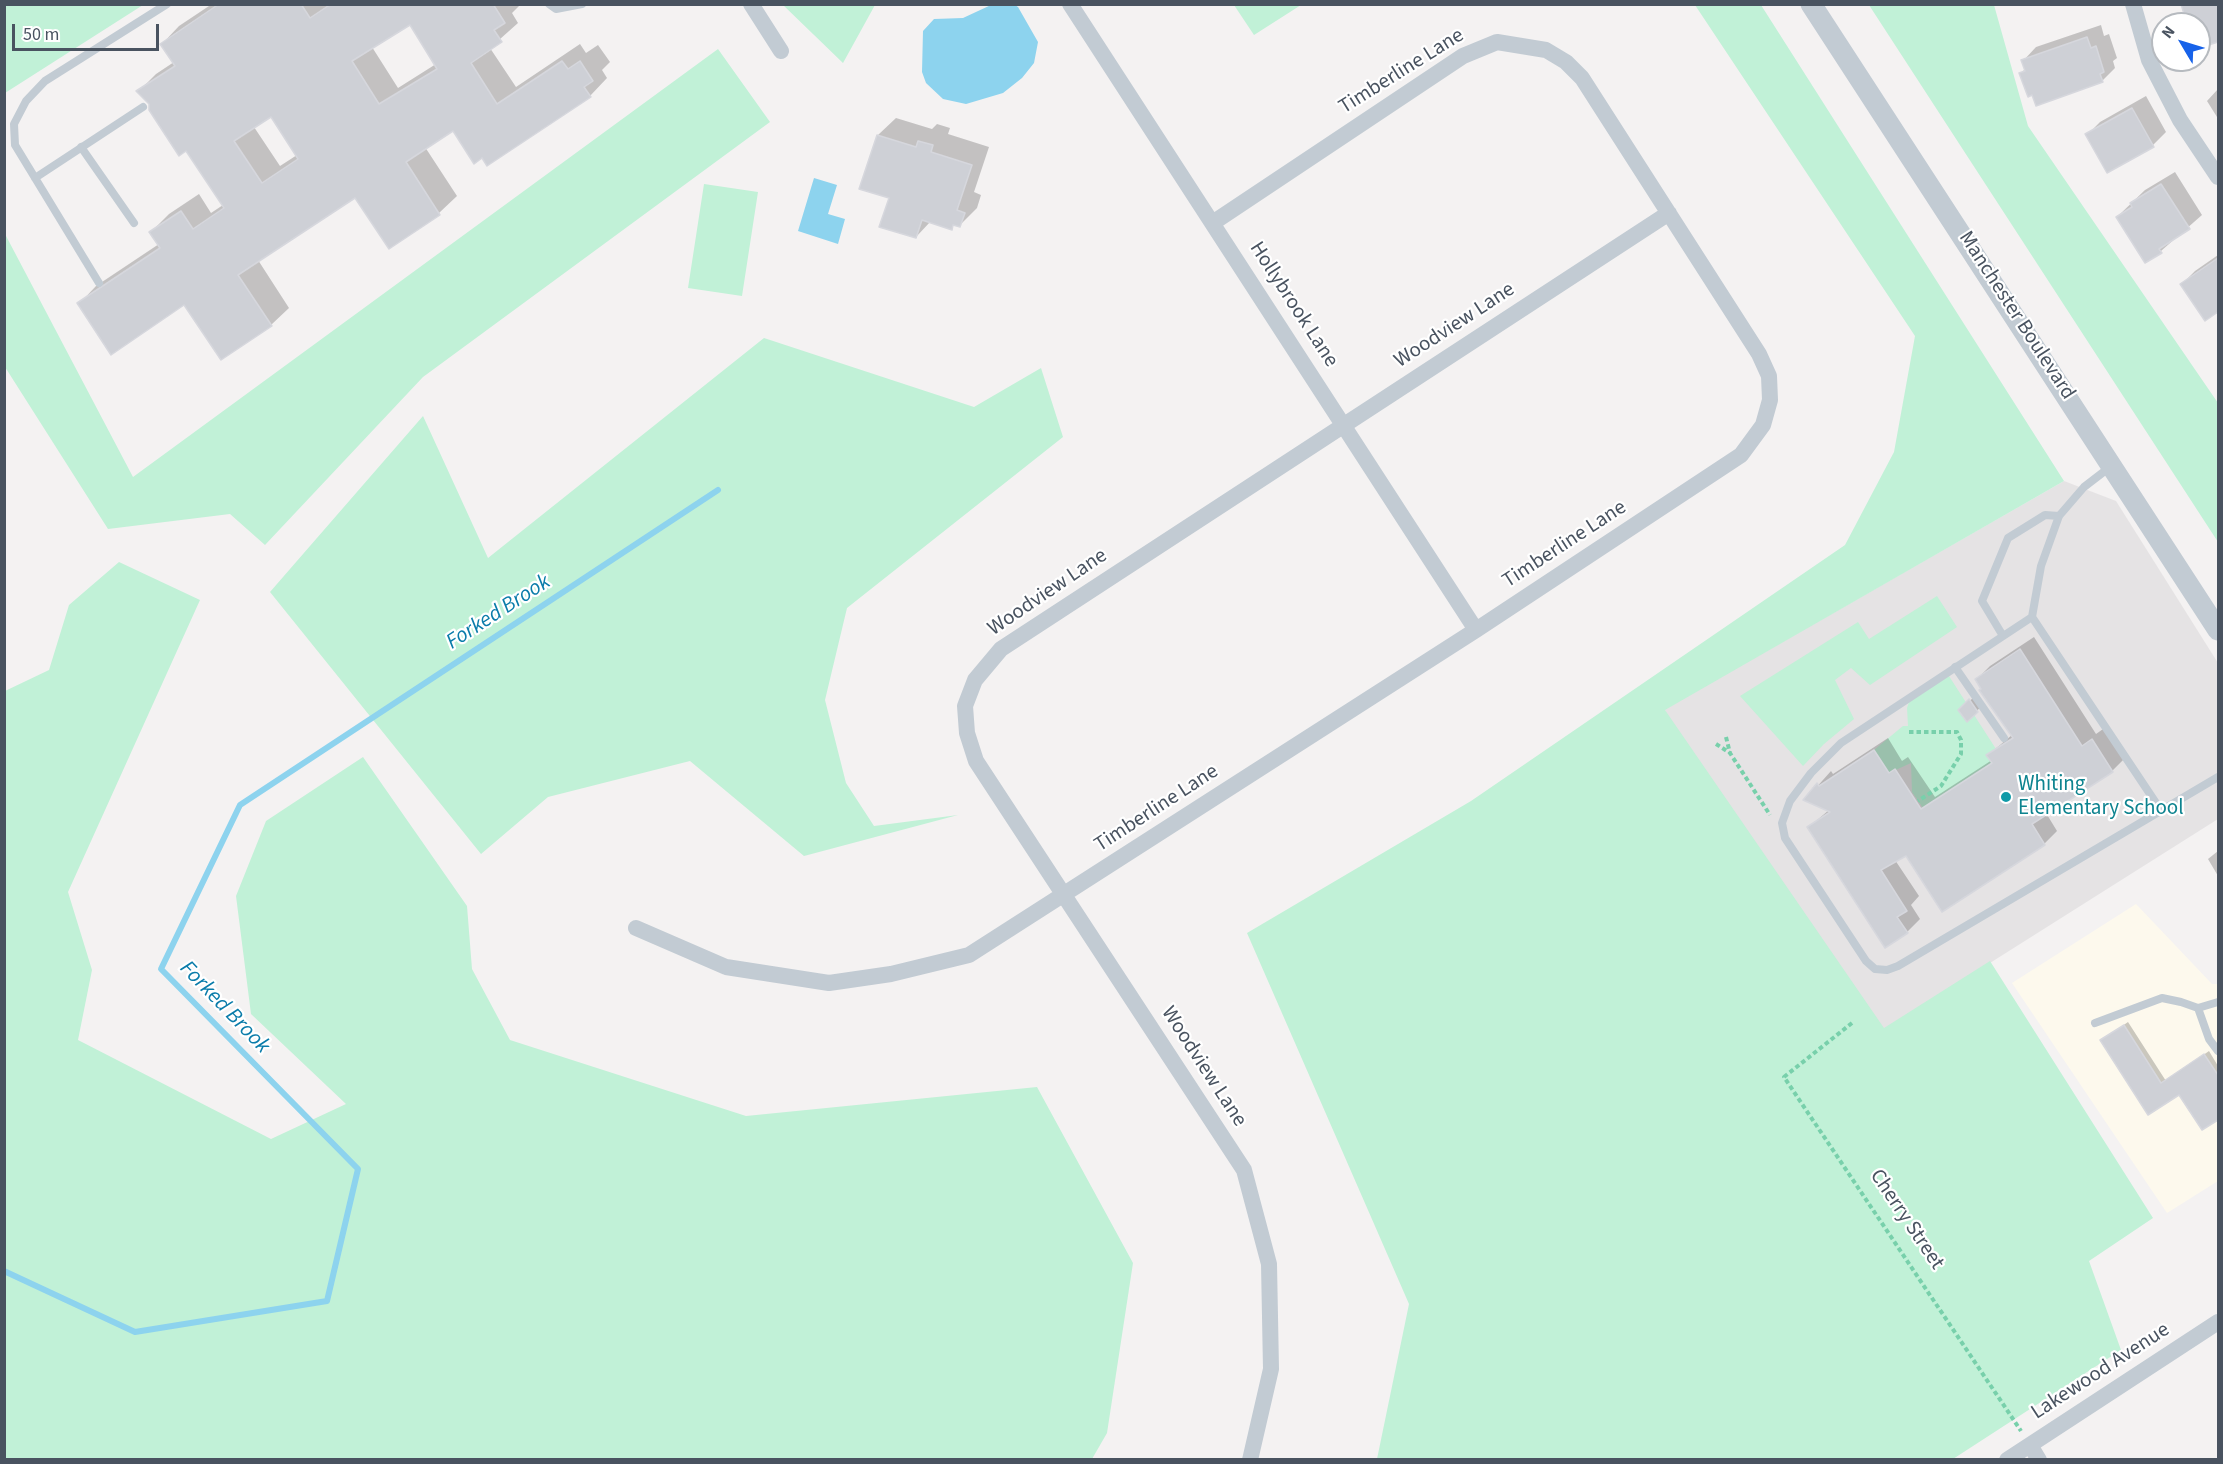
<!DOCTYPE html>
<html>
<head>
<meta charset="utf-8">
<style>
  body { margin:0 }
  #map { position:relative; width:2223px; height:1464px; overflow:hidden; background:#f4f2f2; font-family:"Source Sans 3",sans-serif }
  canvas { display:block }
  .frame { position:absolute; inset:0; border:6px solid #495360; pointer-events:none }
  .north { position:absolute; left:2151px; top:12px; width:60px; height:60px; box-sizing:border-box; background:#fff; border:2px solid #b6babf; border-radius:50%; rotate:308deg; font-size:16px; font-weight:700; line-height:24px; text-align:center; color:#495360 }
  .north::after { content:''; display:block; margin:auto; width:21px; height:27px; background:#1762e9; clip-path:polygon(50% 0,100% 100%,50% 72%,0 100%) }
  .scale { position:absolute; left:12px; top:24px; width:147px; height:27px; box-sizing:border-box; border:3px solid #495360; border-top:0; padding-left:8px; font-size:18px; line-height:21px; white-space:nowrap; color:#495360; -webkit-text-stroke:4px #fff; paint-order:stroke }
</style>
</head>
<body>
<div id="map">
<canvas width="2223" height="1464"></canvas>
<div class="frame"></div>
<div class="north">N</div>
<div class="scale">50 m</div>
</div>
<script>
const ctx = document.querySelector('canvas').getContext('2d');
ctx.lineJoin = 'round';
function fill(path, color) {
  ctx.fillStyle = color;
  ctx.fill(path, 'evenodd');
}
function toPath(rows) {
  const path = new Path2D();
  for (const r of rows) {
    path.moveTo(r[0], r[1]);
    for (let i = 2; i < r.length; i += 2) path.lineTo(r[i], r[i + 1]);
  }
  return path;
}
function strokePath(path, color, width, dash) {
  ctx.strokeStyle = color;
  ctx.lineWidth = width;
  ctx.lineCap = dash ? 'butt' : 'round';
  ctx.setLineDash(dash || []);
  ctx.stroke(path);
}
function write(font, color, halo, rows, align = 'center') {
  ctx.font = font + ' "Source Sans 3",sans-serif';
  ctx.lineWidth = 4.5;
  ctx.setLineDash([]);
  ctx.textBaseline = 'middle';
  ctx.strokeStyle = halo;
  ctx.fillStyle = color;
  for (const [text, x, y, turn = 0] of rows) {
    ctx.save();
    ctx.translate(x, y);
    ctx.rotate((+turn || 0) * Math.PI / 180);
    ctx.textAlign = isNaN(turn) ? turn : align;
    if (halo) ctx.strokeText(text, 0, 0);
    ctx.fillText(text, 0, 0);
    ctx.restore();
  }
}
const commercial = toPath([
  [2136,904,2212,984,2218,984,2218,1181,2167,1213,2012,983]
]);
const education = toPath([
  [2064,481,2116,501,2218,663,2218,819,1697,1148,1665,709]
]);
const green = toPath([
  [5,4,143,4,143,5,5,93],
  [783,5,875,5,843,63],
  [1234,5,1301,5,1254,35],
  [1695,5,1761,5,2064,481,1665,710,1884,1028,1990,961,2153,1218,2089,1261,2121,1350,1953,1459,1377,1459,1409,1304,1247,933,1471,801,1845,545,1894,452,1915,336],
  [1869,5,1994,5,2028,126,2218,403,2218,542],
  [718,49,770,122,423,377,265,545,230,514,108,529,5,367,5,234,133,477],
  [704,184,758,192,742,296,688,288],
  [764,338,974,407,1041,368,1063,437,847,608,825,700,846,783,874,826,958,815,804,856,690,761,548,797,481,854,270,592,423,416,488,558],
  [119,562,200,600,68,892,92,970,78,1040,271,1139,346,1104,251,1014,236,896,266,821,363,757,467,906,472,969,510,1040,746,1116,1037,1087,1133,1263,1107,1433,1092,1459,5,1459,5,691,49,670,69,605],
  [1937,596,1957,627,1870,685,1851,668,1835,680,1854,719,1824,744,1803,766,1740,696,1858,622,1869,639],
  [1947,673,1996,749,1987,755,1992,763,1923,808,1912,792,1911,763,1889,773,1874,750,1903,726,1908,726,1907,708,1911,696]
]);
const water = toPath([
  [991,5,1015,5,1018,7,1038,42,1034,63,1022,78,1003,93,966,104,943,99,926,83,922,72,923,31,934,19,963,18],
  [814,178,837,185,828,214,845,219,838,244,798,231]
]);
const shadow = toPath([
  [212,4,521,4,512,13,518,23,490,48,516,87,580,44,586,53,598,45,610,62,602,70,607,78,590,96,453,129,425,147,457,196,439,213,389,247,355,196,258,260,289,308,271,325,185,303,79,304,96,286,159,244,151,232,169,214,199,194,211,213,223,205,186,149,139,91,156,74,174,62,162,44,179,26],
  [410,23,436,64,398,88,372,47],
  [271,115,297,155,280,166,254,127],
  [2101,25,2104,36,2109,34,2117,58,2113,61,2115,68,2102,81,2021,73,2026,68,2023,61,2036,47],
  [2218,89,2218,117,2217,117,2207,101],
  [2146,96,2166,132,2153,145,2108,171,2087,135,2100,122],
  [896,118,932,129,937,124,950,128,948,134,989,147,974,192,981,195,977,208,959,226,955,224,951,228,931,221,916,237,891,197,861,188,878,135],
  [2175,172,2202,215,2161,251,2117,217,2145,190],
  [2218,255,2218,310,2205,319,2182,284,2195,271],
  [2034,637,2096,734,2106,727,2125,758,2112,771,2046,813,2057,831,2044,844,1907,854,1895,860,1919,896,1911,905,1920,919,1907,932,1809,827,1829,810,1806,799,1831,771,1833,774,1888,738,1902,761,1908,757,1935,797,1992,760,1988,755,2012,735,1977,679,1990,666],
  [1974,697,1981,707,1967,719,1960,710],
  [2218,851,2218,876,2208,859],
  [2128,1022,2166,1081,2209,1051,2218,1066,2218,1118,2202,1128,2180,1093,2148,1113,2106,1037]
]);
const stream = toPath([
  [4,1271,135,1332,327,1301,358,1169,161,969,240,805,718,490]
]);
const building = toPath([
  [219,4,301,4,310,18,331,4,493,4,505,23,494,30,502,42,471,63,497,104,562,61,568,69,580,61,593,81,584,87,591,97,487,166,482,158,474,164,453,131,406,162,440,215,389,249,355,198,238,275,272,326,221,360,184,305,111,355,77,303,160,248,149,232,181,211,193,229,224,208,186,151,179,156,149,110,149,104,136,91,175,66,160,44,219,4],
  [410,25,437,69,379,104,352,61,410,25],
  [271,117,298,159,262,183,234,141,271,117],
  [2181,4,2218,4,2218,42,2199,48,2199,24,2187,24,2181,4],
  [2087,37,2091,48,2096,46,2104,72,2100,74,2103,82,2036,106,2032,95,2028,97,2019,73,2025,71,2021,60,2087,37],
  [2132,108,2154,147,2107,173,2085,134,2132,108],
  [877,135,916,147,918,141,933,145,931,152,972,165,957,210,965,213,960,227,953,225,952,230,922,220,916,238,879,227,889,198,859,189,877,135],
  [2161,184,2190,229,2159,249,2162,253,2145,263,2116,217,2132,207,2130,203,2161,184],
  [2218,258,2218,312,2205,321,2180,284,2218,258],
  [2020,649,2082,746,2092,739,2113,772,2032,824,2045,845,1942,912,1906,856,1881,870,1907,911,1897,917,1908,933,1885,948,1807,827,1830,812,1803,800,1817,783,1819,786,1874,750,1889,773,1895,769,1921,809,1992,763,1986,755,2013,738,1979,690,1981,689,1975,679,2020,649],
  [1969,699,1978,712,1967,722,1958,710,1969,699],
  [2124,1025,2161,1083,2204,1054,2218,1075,2218,1120,2202,1130,2179,1095,2148,1115,2100,1040,2124,1025]
]);
const path = toPath([
  [1909,732,1957,732,1961,740,1961,754,1941,786,1918,801],
  [1726,737,1730,753,1770,815],
  [1716,744,1730,753],
  [1852,1023,1784,1077,2021,1431]
]);
const service = toPath([
  [549,4,556,9,582,4],
  [81,147,134,223],
  [35,178,143,107],
  [99,283,15,145,14,124,26,101,45,81,167,4],
  [2110,467,2084,487,2059,516,2041,566,2032,617,2162,812],
  [2032,617,1841,743,1811,773,1790,801,1782,823,1785,838,1866,961,1875,969,1887,970,1898,966,2218,777],
  [2003,636,1982,601,2008,538,2045,515,2059,516],
  [1955,667,2004,738],
  [2198,1008,2218,1002],
  [2095,1023,2162,998,2181,1002,2198,1008,2209,1039,2218,1051]
]);
const minor = toPath([
  [751,4,781,51],
  [1070,4,1476,630],
  [2133,4,2149,60,2180,120,2218,177],
  [636,928,726,967,829,983,891,974,969,955,1476,630,1741,455,1763,425,1770,400,1769,376,1759,354,1582,78,1566,62,1546,50,1497,42,1463,56,1214,222],
  [2030,1445,2039,1460],
  [1250,1460,1271,1369,1269,1264,1244,1170,976,761,967,733,965,706,975,680,1001,649,1669,213],
  [2007,1460,2218,1322]
]);
const tertiary = toPath([
  [1811,4,2218,630]
]);
const markers = [
  [2006,797,6,"#0f9aa8"]
];
const streetNames = [
  ["Timberline Lane",1402,72,-32],
  ["Hollybrook Lane",1293,305,57],
  ["Manchester Boulevard",2016,316,57],
  ["Woodview Lane",1455,326,-33],
  ["Timberline Lane",1565,545,-33],
  ["Woodview Lane",1048,593,-34],
  ["Timberline Lane",1157,809,-33],
  ["Woodview Lane",1203,1067,57],
  ["Cherry Street",1906,1220,56],
  ["Lakewood Avenue",2101,1372,-33]
];
const cultureNames = [
  ["Whiting",2018,785],
  ["Elementary School",2018,809]
];
const waterNames = [
  ["Forked Brook",499,613,-33],
  ["Forked Brook",224,1008,46]
];
fill(commercial, '#fdf9ed');
fill(education, '#e5e3e4');
fill(green, '#c1f1d7');
fill(water, '#8dd3ee');
fill(shadow, '#0003');
strokePath(stream, '#8dd3ee', 6);
fill(building, '#ced0d6');
strokePath(building, '#d6d7dd', 1.5);
strokePath(path, '#78d0ab', 4, [4.5, 3]);
strokePath(service, '#c2cbd3', 8);
strokePath(minor, '#c2cbd3', 16);
strokePath(tertiary, '#c2cbd3', 21);
for (const [x, y, r, color] of markers) {
  const dot = new Path2D();
  dot.arc(x, y, r, 0, 2 * Math.PI);
  ctx.fillStyle = color;
  ctx.fill(dot);
  strokePath(dot, '#fff', 2);
}
write('21px', '#495360', '#fff', streetNames);
write('21px', '#0d838f', '#fff', cultureNames, 'left');
write('italic 22px', '#0a7caa', '#fff', waterNames);
</script>
</body>
</html>
